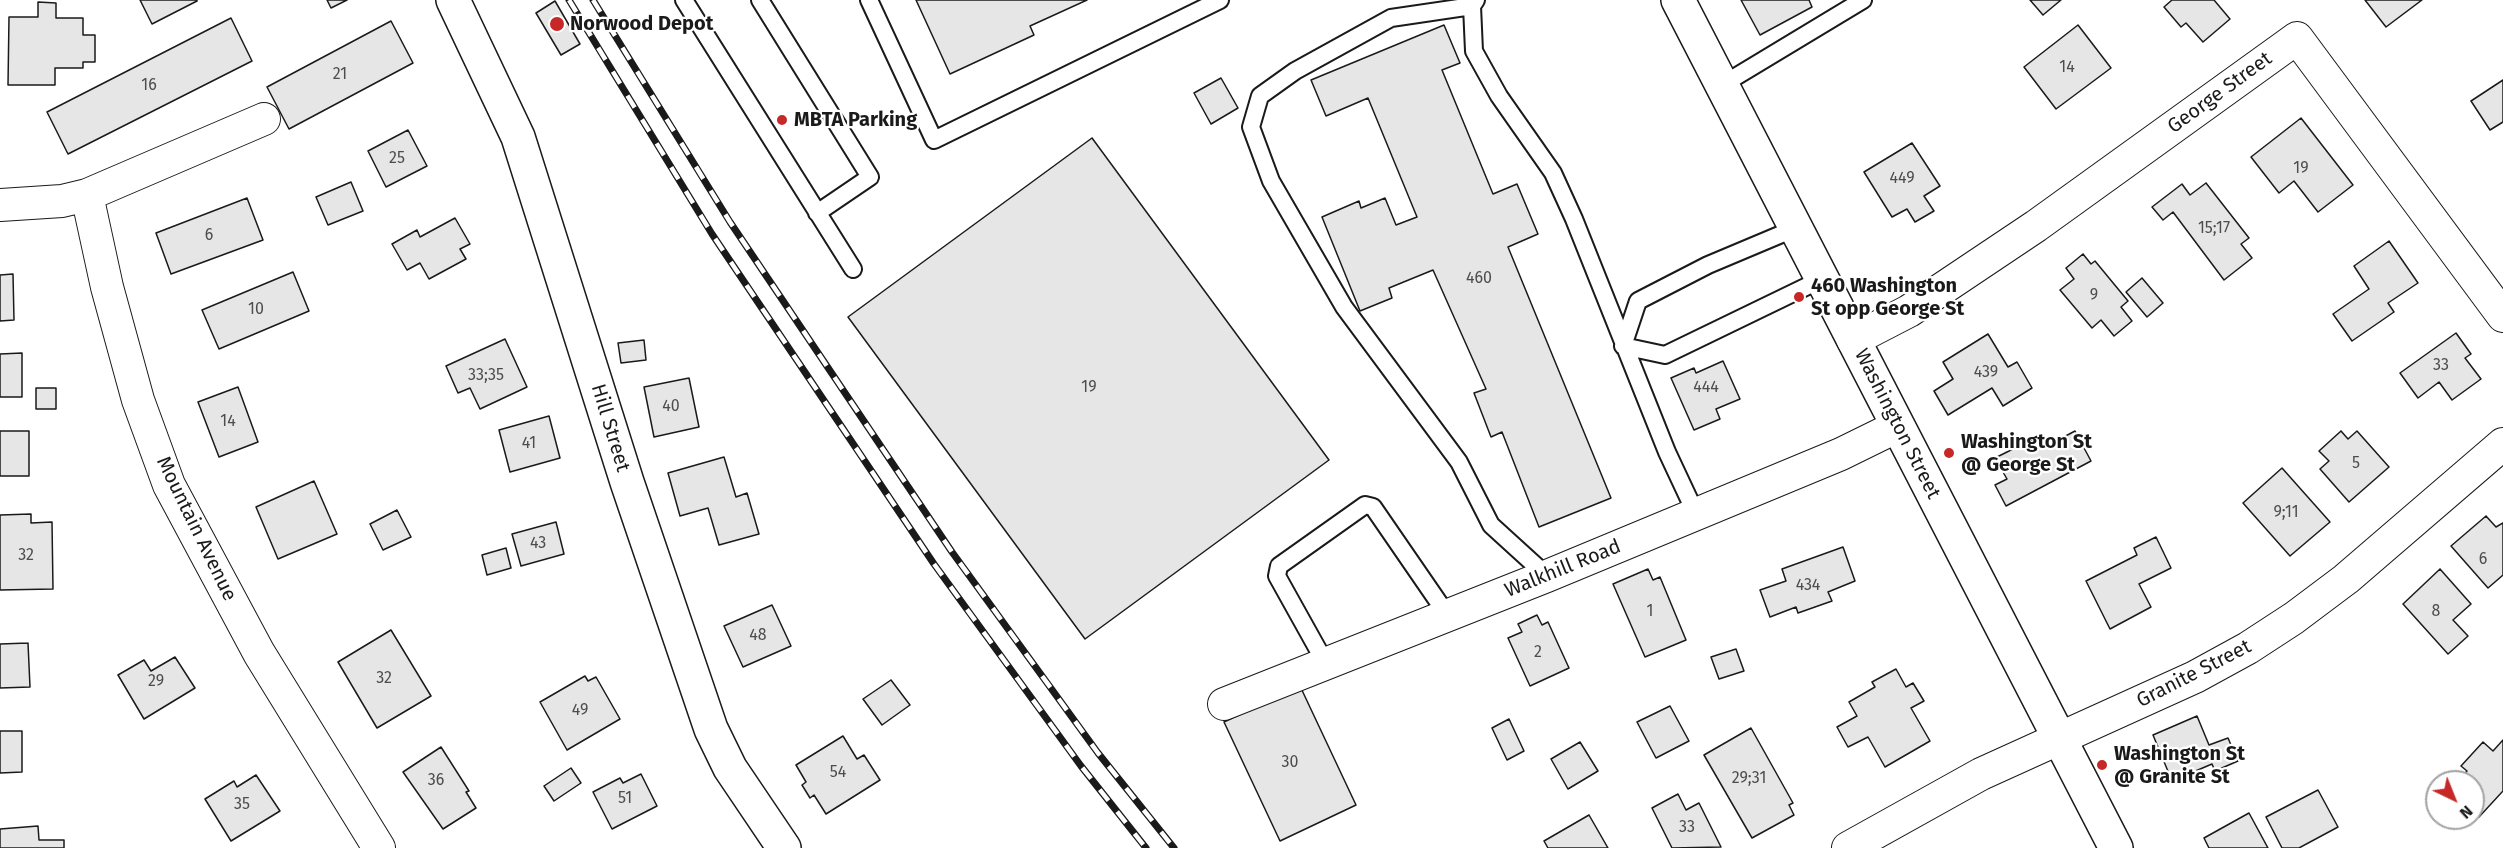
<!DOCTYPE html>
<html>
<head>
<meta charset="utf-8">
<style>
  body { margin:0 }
  #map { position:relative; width:2503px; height:848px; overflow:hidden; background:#fff; font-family:"Fira Sans",sans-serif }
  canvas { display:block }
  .north { position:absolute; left:2425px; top:770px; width:60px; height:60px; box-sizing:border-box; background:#fff; border:2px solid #a3a3a3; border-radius:50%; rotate:137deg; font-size:16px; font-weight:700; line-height:24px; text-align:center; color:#1a1a1a }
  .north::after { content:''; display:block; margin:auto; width:21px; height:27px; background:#c62828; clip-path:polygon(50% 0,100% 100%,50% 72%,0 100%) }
</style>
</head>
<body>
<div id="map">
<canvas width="2503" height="848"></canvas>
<div class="north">N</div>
</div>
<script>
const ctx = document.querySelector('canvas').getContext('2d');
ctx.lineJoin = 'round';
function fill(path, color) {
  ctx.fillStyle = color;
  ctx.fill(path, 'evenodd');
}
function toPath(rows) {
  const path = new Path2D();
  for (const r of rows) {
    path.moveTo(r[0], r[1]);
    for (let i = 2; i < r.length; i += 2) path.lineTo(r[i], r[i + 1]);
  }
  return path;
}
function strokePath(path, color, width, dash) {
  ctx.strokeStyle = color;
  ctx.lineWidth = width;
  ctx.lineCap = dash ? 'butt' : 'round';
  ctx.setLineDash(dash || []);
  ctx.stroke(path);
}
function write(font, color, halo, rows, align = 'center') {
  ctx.font = font + ' "Fira Sans",sans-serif';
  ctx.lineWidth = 4.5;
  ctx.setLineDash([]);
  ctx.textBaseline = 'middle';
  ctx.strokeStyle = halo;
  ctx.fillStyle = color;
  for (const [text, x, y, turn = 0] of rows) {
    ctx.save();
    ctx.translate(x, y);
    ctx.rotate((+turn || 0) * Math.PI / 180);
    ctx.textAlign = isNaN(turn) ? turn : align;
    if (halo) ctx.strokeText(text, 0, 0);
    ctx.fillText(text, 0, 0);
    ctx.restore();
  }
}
const building = toPath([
  [140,0,197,0,197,1,152,24,140,0],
  [327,0,347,0,331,8,327,0],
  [916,0,1087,0,1030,26,1034,35,950,74,916,0],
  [1741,0,1809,0,1812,7,1760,35,1741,0],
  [2030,0,2061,0,2043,15,2030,0],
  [2172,0,2214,0,2230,19,2203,42,2186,23,2181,27,2164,7,2172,0],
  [2365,0,2422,0,2386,27,2365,0],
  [555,1,580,44,561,55,536,13,555,1],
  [38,2,56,3,56,18,83,18,83,35,95,35,95,62,83,62,83,68,55,68,55,85,8,85,9,17,38,17,38,2],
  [231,18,252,61,68,154,47,112,231,18],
  [391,21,413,63,289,129,267,87,391,21],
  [1444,25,1460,63,1442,70,1493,194,1517,184,1538,234,1508,247,1611,498,1539,527,1502,432,1491,437,1474,393,1486,389,1433,270,1389,288,1392,298,1360,311,1322,217,1359,201,1361,208,1385,198,1396,225,1417,217,1368,98,1326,116,1311,80,1444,25],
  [2078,25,2111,68,2056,109,2024,67,2078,25],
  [1221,78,1238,108,1211,124,1194,93,1221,78],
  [2503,80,2503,122,2490,130,2471,101,2503,80],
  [2301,118,2353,185,2318,212,2294,181,2279,193,2251,157,2301,118],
  [408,130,427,166,386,187,368,151,408,130],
  [1092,138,1329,460,1085,639,848,317,1092,138],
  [1912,143,1940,186,1924,196,1934,211,1915,222,1907,209,1892,217,1864,172,1912,143],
  [351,182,363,211,328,225,316,197,351,182],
  [2206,183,2249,238,2241,244,2252,258,2224,280,2173,212,2163,220,2152,207,2182,184,2190,195,2206,183],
  [247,198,263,240,171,274,156,233,247,198],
  [455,218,470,244,460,249,466,259,429,279,420,263,407,270,392,244,417,230,420,237,455,218],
  [2389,241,2418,283,2388,303,2394,312,2352,341,2333,314,2369,289,2354,266,2389,241],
  [2083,254,2091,264,2095,261,2128,301,2121,307,2132,321,2114,336,2101,320,2092,328,2060,290,2074,279,2066,268,2083,254],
  [293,272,309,311,219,349,202,310,293,272],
  [13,274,14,320,0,321,0,275,13,274],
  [2142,278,2163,303,2147,317,2126,292,2142,278],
  [2456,333,2471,354,2465,358,2481,379,2452,400,2439,382,2418,398,2400,373,2456,333],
  [1988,334,2008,367,2017,362,2032,388,2003,406,1992,388,1948,415,1934,391,1953,379,1943,362,1988,334],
  [505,339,527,387,480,409,470,388,458,393,446,366,505,339],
  [644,340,646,360,621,363,618,343,644,340],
  [22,353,22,397,0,397,0,354,22,353],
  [1723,361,1740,399,1716,409,1720,419,1694,430,1671,378,1694,368,1696,373,1723,361],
  [689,378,699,427,654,437,644,387,689,378],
  [238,387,258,442,219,457,198,402,238,387],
  [36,388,56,388,56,409,36,409,36,388],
  [549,416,560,458,510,472,499,430,549,416],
  [0,431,29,431,29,476,0,476,0,431],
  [2075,431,2091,461,2006,506,1995,485,2007,479,1995,458,2037,437,2043,448,2075,431],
  [2341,431,2348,439,2357,431,2389,467,2349,502,2320,469,2329,461,2319,451,2341,431],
  [724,457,736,497,747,493,759,534,719,545,708,508,680,516,668,473,724,457],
  [2282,468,2330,522,2290,556,2243,503,2282,468],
  [314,481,337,534,278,559,256,507,314,481],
  [397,510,411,537,383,550,370,524,397,510],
  [31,514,31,523,52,522,53,589,0,590,0,515,31,514],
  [2486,516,2496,527,2503,523,2503,575,2488,588,2451,546,2486,516],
  [556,522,564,554,521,566,512,534,556,522],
  [2156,537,2171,568,2139,584,2151,607,2110,629,2086,581,2137,555,2134,548,2156,537],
  [1843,547,1855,581,1828,592,1832,601,1798,613,1796,607,1770,617,1760,590,1786,581,1782,569,1843,547],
  [506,548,511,568,487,575,482,555,506,548],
  [1648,569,1653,580,1660,577,1686,640,1645,657,1613,584,1648,569],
  [2440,569,2471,604,2453,620,2468,636,2448,654,2403,604,2440,569],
  [772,605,791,646,743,667,724,626,772,605],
  [1537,615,1542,625,1548,622,1569,668,1530,686,1508,638,1522,632,1518,624,1537,615],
  [391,630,431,696,377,728,338,662,391,630],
  [28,643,30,687,0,688,0,644,28,643],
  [1736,649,1744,671,1719,679,1711,657,1736,649],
  [175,657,195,688,144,719,118,675,144,660,151,671,175,657],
  [1896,669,1906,687,1913,683,1924,701,1911,708,1930,741,1885,767,1868,737,1848,747,1837,727,1857,716,1849,702,1875,687,1872,682,1896,669],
  [585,676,588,681,596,677,620,719,567,750,540,702,585,676],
  [891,680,910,705,882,725,863,699,891,680],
  [1300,686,1356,805,1280,841,1224,722,1300,686],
  [1670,706,1689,741,1656,758,1637,722,1670,706],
  [2197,716,2209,745,2228,738,2238,761,2215,771,2212,764,2172,781,2153,735,2197,716],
  [1509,719,1524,751,1507,760,1492,728,1509,719],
  [1751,728,1793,803,1789,805,1794,815,1752,838,1704,755,1751,728],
  [0,731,22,731,22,772,0,773,0,731],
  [843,736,857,759,864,755,880,780,826,814,814,795,810,798,802,785,806,782,796,765,843,736],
  [2503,740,2503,791,2479,817,2473,812,2473,782,2457,782,2467,771,2461,766,2483,742,2493,751,2503,740],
  [1580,742,1598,771,1568,789,1551,759,1580,742],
  [441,747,469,791,466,792,476,808,443,829,403,772,441,747],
  [571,768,581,783,554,801,544,786,571,768],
  [641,774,657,806,612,829,593,792,620,778,623,783,641,774],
  [256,775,280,811,231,841,205,799,234,781,237,787,256,775],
  [2318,790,2338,827,2299,848,2282,848,2266,817,2318,790],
  [1678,794,1686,810,1699,803,1721,847,1672,848,1652,808,1678,794],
  [2249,813,2268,848,2209,848,2204,838,2249,813],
  [1589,815,1608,848,1548,848,1544,841,1589,815],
  [38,826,39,840,64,840,64,848,0,848,0,829,38,826]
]);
const service = toPath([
  [684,0,853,269],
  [760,0,870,177,817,213],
  [869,0,934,140,1220,0],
  [1476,0,1472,6,1474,51,1499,96,1553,173,1574,219,1667,452,1696,514],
  [1472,6,1391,18,1295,71,1260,96,1251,127,1271,181,1344,307,1459,462,1491,525,1547,576],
  [1722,85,1863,0],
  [1796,228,1708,265,1638,301,1623,346,1665,355,1822,279],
  [1326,664,1277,576,1279,566,1365,505,1373,507,1448,616]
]);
const minor = toPath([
  [87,195,264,119],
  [0,205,62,201,87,195,107,287,138,400,169,485,259,653,379,848],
  [1853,340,1909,311,2036,226,2297,38,2503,316],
  [1224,704,1547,576,1841,454,1898,426],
  [1848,848,1981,774,2195,677,2248,648,2294,618,2346,579,2503,444]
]);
const tertiary = toPath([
  [453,0,518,137,627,482,711,729,730,768,784,848]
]);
const secondary = toPath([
  [1678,0,2116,848]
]);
const rail = toPath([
  [569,0,712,234,934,564,1081,766,1146,848],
  [593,0,730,222,952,552,1098,753,1174,848]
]);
const markers = [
  [557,24,8,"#c62828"],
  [782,120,6,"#c62828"],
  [1799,297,6,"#c62828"],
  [1949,453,6,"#c62828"],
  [2102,765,6,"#c62828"]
];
const numberNames = [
  ["14",2067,68],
  ["21",340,75],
  ["16",149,86],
  ["25",397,159],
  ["19",2301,169],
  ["449",1902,179],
  ["15;17",2214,229],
  ["6",209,236],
  ["460",1479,279],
  ["9",2094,296],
  ["10",256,310],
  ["33",2441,366],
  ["439",1986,373],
  ["33;35",486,376],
  ["19",1089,388],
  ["444",1706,388],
  ["40",671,407],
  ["14",228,422],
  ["41",529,444],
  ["5",2356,464],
  ["9;11",2286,513],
  ["43",538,544],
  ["32",26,556],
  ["6",2483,560],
  ["434",1808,586],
  ["1",1650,612],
  ["8",2436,612],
  ["48",758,636],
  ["2",1538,653],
  ["32",384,679],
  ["29",156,682],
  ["49",580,711],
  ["30",1290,763],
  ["54",838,773],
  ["29;31",1749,779],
  ["36",436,781],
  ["51",625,799],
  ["35",242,805],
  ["33",1687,828]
];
const poiNames = [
  ["Norwood Depot",570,24],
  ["MBTA Parking",794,120],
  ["460 Washington",1811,286],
  ["St opp George St",1811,309],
  ["Washington St",1961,442],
  ["@ George St",1961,465],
  ["Washington St",2114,754],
  ["@ Granite St",2114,777]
];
const streetNames = [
  ["George Street",2220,93,-36],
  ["Washington Street",1897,424,63],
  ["Hill Street",610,428,73],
  ["Mountain Avenue",196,529,64],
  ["Walkhill Road",1563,569,-22],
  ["Granite Street",2194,674,-27]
];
fill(building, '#e6e6e6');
strokePath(building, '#1a1a1a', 1.5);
strokePath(service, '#1a1a1a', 20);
strokePath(minor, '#1a1a1a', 34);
strokePath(tertiary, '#1a1a1a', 36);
strokePath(secondary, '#1a1a1a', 36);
strokePath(service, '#fff', 16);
strokePath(minor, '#fff', 32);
strokePath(tertiary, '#fff', 33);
strokePath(secondary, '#fff', 33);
strokePath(rail, '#1a1a1a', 7);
strokePath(rail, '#fff', 4.5, [14]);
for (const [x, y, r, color] of markers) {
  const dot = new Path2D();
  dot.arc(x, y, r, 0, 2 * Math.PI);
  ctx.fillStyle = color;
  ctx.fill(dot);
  strokePath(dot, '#fff', 2);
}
write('16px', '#4d4d4d', null, numberNames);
write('bold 20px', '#1a1a1a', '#fff', poiNames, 'left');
write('20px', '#1a1a1a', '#fff', streetNames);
</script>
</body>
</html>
